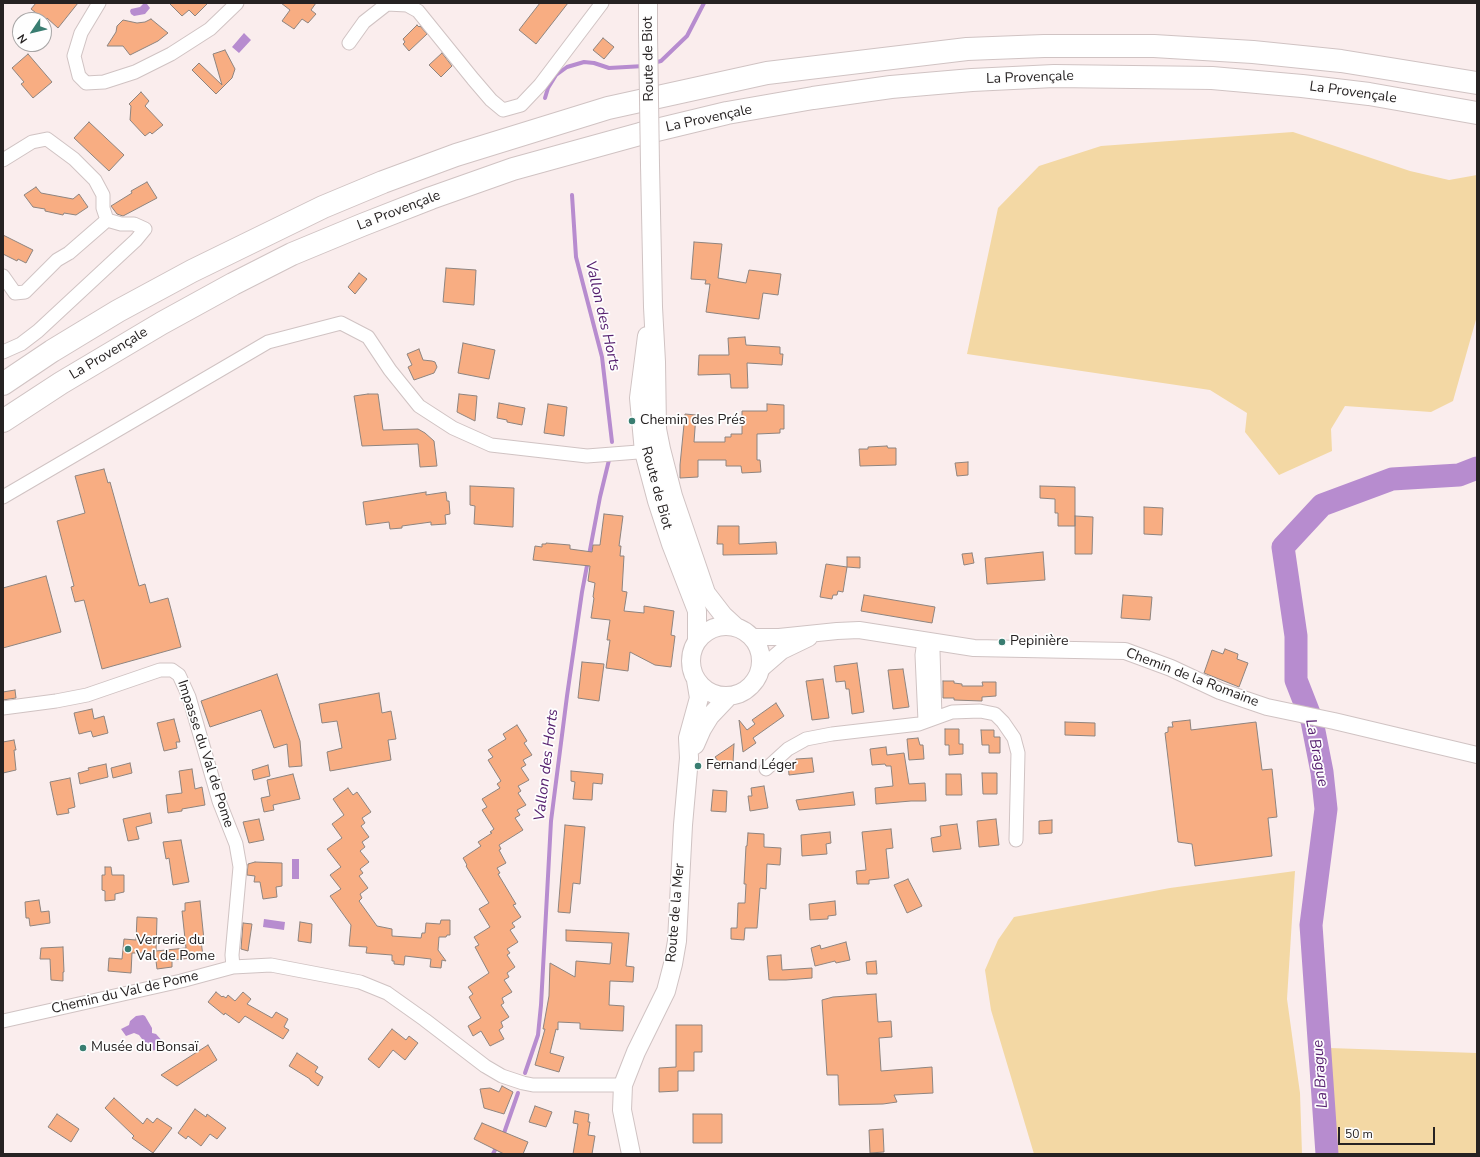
<!DOCTYPE html>
<html>
<head>
<meta charset="utf-8">
<style>
  body { margin:0 }
  #map { position:relative; width:1480px; height:1157px; overflow:hidden; background:#faeded; font-family:"Nunito Sans",sans-serif }
  canvas { display:block }
  .frame { position:absolute; inset:0; border:4px solid #262222; pointer-events:none }
  .north { position:absolute; left:12px; top:12px; width:40px; height:40px; box-sizing:border-box; background:#fefefe; border:1px solid #a8a6a6; border-radius:50%; rotate:235deg; font-size:11px; font-weight:700; line-height:16px; text-align:center; color:#262222 }
  .north::after { content:''; display:block; margin:auto; width:14px; height:18px; background:#397d71; clip-path:polygon(50% 0,100% 100%,50% 72%,0 100%) }
  .scale { position:absolute; left:1338px; top:1127px; width:97px; height:18px; box-sizing:border-box; border:2px solid #262222; border-top:0; padding-left:5px; font-size:12px; line-height:14px; white-space:nowrap; color:#262222; -webkit-text-stroke:3px #fefefe; paint-order:stroke }
</style>
</head>
<body>
<div id="map">
<canvas width="1480" height="1157"></canvas>
<div class="frame"></div>
<div class="north">N</div>
<div class="scale">50 m</div>
</div>
<script>
const ctx = document.querySelector('canvas').getContext('2d');
ctx.lineJoin = 'round';
function fill(path, color) {
  ctx.fillStyle = color;
  ctx.fill(path, 'evenodd');
}
function toPath(rows) {
  const path = new Path2D();
  for (const r of rows) {
    if (r.length === 3) {
      path.moveTo(r[0] + r[2], r[1]);
      path.arc(r[0], r[1], r[2], 0, 2 * Math.PI);
      continue;
    }
    path.moveTo(r[0], r[1]);
    for (let i = 2; i < r.length; i += 2) path.lineTo(r[i], r[i + 1]);
  }
  return path;
}
function strokePath(path, color, width, dash) {
  ctx.strokeStyle = color;
  ctx.lineWidth = width;
  ctx.lineCap = dash ? 'butt' : 'round';
  ctx.setLineDash(dash || []);
  ctx.stroke(path);
}
function write(font, color, halo, rows, align = 'center') {
  ctx.font = font + ' "Nunito Sans",sans-serif';
  ctx.lineWidth = 3.5;
  ctx.setLineDash([]);
  ctx.textBaseline = 'middle';
  ctx.strokeStyle = halo;
  ctx.fillStyle = color;
  for (const [text, x, y, turn = 0] of rows) {
    ctx.save();
    ctx.translate(x, y);
    ctx.rotate((+turn || 0) * Math.PI / 180);
    ctx.textAlign = isNaN(turn) ? turn : align;
    if (halo) ctx.strokeText(text, 0, 0);
    ctx.fillText(text, 0, 0);
    ctx.restore();
  }
}
const green = toPath([
  [1293,132,1410,171,1449,180,1477,175,1477,316,1453,401,1431,412,1345,406,1331,429,1332,451,1279,475,1245,432,1247,413,1210,390,967,354,998,208,1039,166,1101,146],
  [1295,871,1287,999,1300,1093,1302,1154,1034,1154,991,1010,985,970,998,940,1014,917,1170,888],
  [1329,1048,1477,1053,1477,1154,1332,1154]
]);
const water = toPath([
  [143,4,147,4,150,8,145,14,134,16,131,14,130,11,131,9,140,7],
  [244,33,251,40,239,53,232,47],
  [292,859,299,859,299,879,292,879],
  [264,919,285,922,284,930,263,927],
  [143,1015,145,1016,152,1028,152,1033,156,1034,165,1044,158,1051,156,1050,149,1051,147,1049,145,1043,139,1035,134,1033,126,1036,121,1029,129,1025,130,1021,136,1016]
]);
const stream = toPath([
  [653,63,661,61,687,36,704,3],
  [545,98,548,88,556,75,567,67,584,62,594,63,609,68,644,66],
  [572,195,576,257,602,357,612,442],
  [525,1073,538,1035,541,1005,551,821,567,696,582,592,600,497,609,460],
  [503,1136,518,1093],
  [493,1154,497,1146]
]);
const river = toPath([
  [1327,1154,1311,925,1326,809,1322,772,1312,721,1296,680,1296,636,1283,547,1322,505,1392,479,1459,475,1477,468]
]);
const building = toPath([
  [36,3,78,3,58,28,47,18,45,20,31,9,36,3],
  [169,3,208,3,195,16,189,10,182,16,169,3],
  [281,3,316,3,311,10,316,14,308,23,302,19,294,29,282,21,290,10,281,3],
  [540,3,568,3,536,44,519,30,540,3],
  [151,19,168,33,158,41,130,55,123,46,107,46,116,32,117,26,123,20,137,23,145,22,151,19],
  [417,25,419,27,420,26,427,34,409,51,403,44,405,42,403,39,417,25],
  [603,38,614,47,604,59,593,50,603,38],
  [225,50,235,69,232,78,216,94,192,70,199,63,222,85,213,54,225,50],
  [442,53,452,66,441,77,429,65,442,53],
  [28,54,52,82,33,98,21,84,24,82,12,68,28,54],
  [141,92,149,101,145,106,163,125,152,134,150,132,145,136,130,120,131,106,129,104,141,92],
  [89,122,124,155,109,171,74,138,89,122],
  [147,182,157,198,123,216,117,214,111,206,132,193,131,191,147,182],
  [36,187,41,193,73,199,79,194,88,207,76,215,64,213,63,215,45,211,45,209,33,207,24,195,36,187],
  [3,235,33,250,26,263,18,259,17,261,3,254,3,235],
  [694,242,722,244,718,278,746,283,749,270,781,274,778,295,763,293,759,319,706,312,710,284,705,284,706,280,691,279,694,242],
  [446,268,476,270,474,305,443,302,446,268],
  [359,273,367,279,355,294,348,287,359,273],
  [745,337,746,345,780,347,780,354,783,354,782,365,747,363,748,388,731,388,730,374,698,375,699,355,729,355,728,338,745,337],
  [463,343,495,350,489,379,458,373,463,343],
  [419,349,423,360,432,361,435,362,437,367,434,373,414,380,408,367,412,365,407,354,419,349],
  [368,394,378,394,383,430,418,429,425,433,434,441,437,466,420,467,418,444,362,446,354,396,368,394],
  [459,394,477,396,475,421,457,412,459,394],
  [499,403,525,408,522,425,507,422,507,420,497,418,499,403],
  [548,404,567,407,564,436,544,433,548,404],
  [767,404,784,405,784,429,780,429,780,433,757,434,757,460,760,460,761,472,742,473,741,466,726,466,726,460,698,460,698,477,680,478,680,465,685,414,696,415,694,442,725,442,725,437,731,437,731,434,742,434,742,411,767,411,767,404],
  [887,446,888,448,896,448,896,465,860,466,859,449,868,449,868,447,887,446],
  [968,462,968,475,957,476,955,463,968,462],
  [104,469,108,483,110,482,139,586,145,584,150,603,168,598,181,647,102,669,84,600,75,602,71,587,74,586,57,521,85,513,75,476,104,469],
  [470,486,514,488,513,527,474,524,475,506,470,505,470,486],
  [1040,486,1075,487,1075,526,1058,526,1058,513,1055,513,1055,499,1040,498,1040,486],
  [426,492,426,495,446,492,447,501,449,501,450,514,445,515,446,524,431,525,431,522,402,526,402,528,390,529,389,522,366,525,363,502,426,492],
  [1144,507,1163,508,1162,535,1144,534,1144,507],
  [604,514,623,516,619,546,621,546,620,556,624,556,622,591,627,592,624,611,644,613,644,606,674,611,671,635,675,636,671,667,655,665,630,652,628,671,606,668,610,640,607,640,610,620,591,618,594,598,593,597,595,583,588,581,590,566,533,560,535,546,542,547,542,544,546,544,546,543,570,545,570,549,592,552,593,545,600,545,604,514],
  [1075,516,1093,517,1092,554,1075,554,1075,516],
  [718,526,739,526,739,544,776,542,777,554,723,555,723,544,717,544,718,526],
  [1043,552,1045,580,987,584,985,558,1043,552],
  [972,553,974,563,964,565,962,554,972,553],
  [847,557,860,557,860,568,847,567,843,592,838,591,837,595,833,595,832,599,820,597,826,564,847,567,847,557],
  [46,576,61,632,3,648,3,588,46,576],
  [864,595,935,607,932,623,861,611,864,595],
  [1123,595,1152,597,1150,620,1121,618,1123,595],
  [1225,649,1238,654,1237,659,1248,663,1239,687,1204,673,1212,650,1223,654,1225,649],
  [582,662,604,664,599,701,578,698,582,662],
  [857,663,864,712,852,714,849,689,846,689,845,681,836,682,834,666,857,663],
  [903,669,909,707,893,709,888,670,903,669],
  [277,674,300,741,302,766,289,767,287,744,274,748,261,710,210,727,201,701,277,674],
  [823,679,829,718,812,720,806,681,823,679],
  [943,681,954,681,954,683,962,684,962,686,983,686,982,682,996,682,996,696,982,697,982,701,954,700,954,698,943,698,943,681],
  [15,690,16,698,3,700,3,692,15,690],
  [379,693,382,713,391,711,396,739,388,740,391,760,330,771,327,752,342,748,337,721,322,723,319,704,379,693],
  [776,703,784,716,753,738,756,743,743,752,739,720,747,730,755,724,752,720,776,703],
  [92,709,94,719,104,716,108,733,93,737,91,731,79,734,74,713,92,709],
  [174,719,180,742,176,742,177,748,164,751,157,723,174,719],
  [1190,720,1191,730,1256,722,1262,770,1272,769,1277,817,1268,818,1272,856,1195,866,1192,844,1178,842,1165,733,1168,732,1168,727,1173,727,1172,722,1190,720],
  [1065,722,1095,723,1095,736,1065,735,1065,722],
  [517,725,527,741,524,743,532,755,523,760,526,765,521,768,529,780,518,786,521,791,518,793,526,805,517,810,520,815,515,818,523,830,499,845,501,849,499,850,506,863,497,868,500,873,498,874,516,904,513,905,521,917,512,923,515,927,510,930,518,942,507,949,510,953,507,955,515,967,507,973,509,977,504,980,512,992,502,998,504,1003,501,1005,509,1017,501,1022,503,1027,499,1030,504,1039,490,1046,481,1031,473,1036,468,1026,481,1018,469,997,473,994,468,987,489,973,475,947,479,945,474,937,490,927,479,909,489,903,466,866,467,865,463,858,481,846,478,842,492,833,490,832,494,829,482,810,487,807,482,799,500,788,497,784,501,781,488,760,493,757,488,750,506,739,503,734,517,725],
  [945,729,959,729,959,744,963,744,963,754,949,755,949,745,945,745,945,729],
  [981,730,994,730,994,737,1000,737,1000,753,989,753,989,745,982,745,981,730],
  [918,738,920,745,923,745,924,759,909,760,907,739,918,738],
  [14,740,16,750,14,750,16,770,3,773,3,742,14,740],
  [734,744,733,763,724,769,715,757,734,744],
  [886,747,887,755,904,753,909,784,925,783,926,801,911,801,876,804,875,788,893,786,891,766,886,766,885,764,872,765,870,749,886,747],
  [812,758,814,772,789,775,788,763,796,762,796,759,812,758],
  [130,763,132,773,113,778,111,768,130,763],
  [106,764,108,777,80,784,78,773,89,770,88,768,106,764],
  [268,765,270,776,254,780,252,770,268,765],
  [192,769,195,789,202,787,205,805,182,809,182,811,168,813,166,795,182,793,179,771,192,769],
  [571,771,603,774,602,784,593,783,592,800,573,799,575,782,571,781,571,771],
  [982,773,997,773,997,794,983,794,982,773],
  [293,774,300,799,273,805,274,810,264,812,261,798,270,796,267,780,293,774],
  [946,774,961,774,962,795,946,795,946,774],
  [70,778,75,807,68,809,69,813,57,815,50,782,70,778],
  [764,786,768,808,750,811,748,796,752,796,751,788,764,786],
  [348,788,353,795,357,792,371,812,362,818,365,823,361,826,369,837,362,842,365,847,360,851,369,862,360,869,363,873,359,876,368,888,360,894,362,898,359,901,377,926,392,929,392,936,421,938,422,933,425,933,426,923,440,924,441,920,450,920,450,935,447,935,446,937,439,937,438,950,446,961,442,960,441,968,430,967,431,959,405,956,404,965,394,964,394,961,392,961,392,955,366,953,367,947,349,946,351,925,330,896,341,889,330,875,341,867,327,849,342,838,332,824,344,815,333,799,348,788],
  [713,790,727,791,726,812,711,811,713,790],
  [853,792,855,805,799,810,796,800,853,792],
  [150,813,152,823,136,827,139,839,128,841,123,819,150,813],
  [259,819,264,840,249,843,243,822,259,819],
  [996,819,999,845,979,847,977,821,996,819],
  [1052,820,1052,833,1039,834,1039,821,1052,820],
  [957,824,961,849,933,852,931,838,941,836,940,826,957,824],
  [565,825,585,827,580,884,573,883,570,913,558,912,565,825],
  [891,829,893,848,886,849,889,878,869,880,869,884,857,884,856,871,866,870,862,832,891,829],
  [830,832,831,843,826,844,827,854,802,856,801,835,830,832],
  [748,833,764,834,764,847,781,848,780,865,767,864,766,889,760,888,757,928,745,928,744,940,731,939,731,928,737,928,738,903,745,903,746,884,744,884,746,846,747,846,748,833],
  [181,840,189,882,173,885,169,858,166,859,163,842,181,840],
  [255,862,282,863,282,886,276,887,277,897,263,899,260,882,254,882,255,876,247,875,248,864,255,862],
  [105,867,111,867,112,875,124,875,124,892,115,894,115,900,105,901,105,891,102,890,102,875,105,875,105,867],
  [908,879,922,906,907,913,894,885,908,879],
  [39,900,41,912,49,911,50,923,30,926,29,918,26,918,25,902,39,900],
  [200,901,204,940,201,940,203,957,172,960,172,967,157,969,155,953,132,953,131,973,108,971,109,958,122,959,124,939,136,940,137,917,157,918,156,951,186,948,182,911,185,911,185,903,200,901],
  [835,901,836,915,828,916,828,919,810,920,809,904,835,901],
  [300,922,312,924,311,943,298,941,300,922],
  [243,923,252,924,248,951,241,949,243,923],
  [566,930,629,933,626,966,634,967,633,982,610,981,609,1005,624,1006,623,1031,580,1029,580,1023,558,1022,558,1030,556,1029,550,1053,564,1057,559,1072,535,1065,545,1029,543,1029,549,996,550,963,575,977,576,961,610,964,612,943,566,941,566,930],
  [846,942,850,960,836,963,835,961,815,966,811,948,820,945,821,949,846,942],
  [63,947,64,972,63,972,63,981,51,980,50,959,40,959,41,948,63,947],
  [781,955,782,970,812,968,812,978,786,980,769,980,767,956,781,955],
  [876,961,877,974,867,974,866,962,876,961],
  [216,992,222,997,223,996,226,998,228,995,235,1001,243,992,251,999,247,1004,272,1018,276,1012,288,1019,284,1027,289,1030,283,1039,245,1016,239,1023,225,1013,224,1015,208,1002,216,992],
  [876,994,878,1022,891,1021,892,1037,879,1038,881,1071,932,1067,933,1093,894,1095,897,1102,883,1104,839,1105,838,1075,827,1075,822,1000,833,997,876,994],
  [676,1025,702,1025,702,1052,694,1052,694,1071,678,1071,678,1091,659,1092,659,1068,676,1067,676,1025],
  [392,1029,406,1040,409,1036,418,1043,405,1060,393,1050,379,1068,368,1059,392,1029],
  [208,1045,217,1060,177,1086,161,1075,208,1045],
  [297,1053,318,1067,315,1072,323,1077,318,1086,310,1080,310,1079,289,1066,297,1053],
  [502,1086,513,1092,504,1114,484,1108,480,1089,490,1088,499,1092,502,1086],
  [114,1098,143,1124,147,1118,153,1123,157,1118,172,1128,153,1153,132,1138,134,1136,105,1108,114,1098],
  [535,1106,552,1112,546,1127,529,1122,535,1106],
  [195,1109,206,1117,207,1114,226,1128,217,1139,210,1134,201,1146,188,1136,186,1139,178,1133,195,1109],
  [575,1111,589,1114,588,1122,590,1122,588,1135,595,1136,592,1154,573,1154,578,1124,573,1123,575,1111],
  [57,1114,79,1129,71,1142,48,1127,57,1114],
  [693,1114,722,1114,722,1143,693,1143,693,1114],
  [482,1123,528,1142,523,1154,504,1154,474,1139,482,1123],
  [883,1129,884,1152,870,1153,869,1130,883,1129]
]);
const minor = toPath([
  [99,3,81,33,74,56,79,76,86,83,104,82,135,72,171,54,210,29,237,3],
  [349,43,364,22,387,4,407,5,418,11,473,79,491,100,503,110,521,105,540,85,602,3],
  [3,160,32,142,47,139,74,159,95,180,103,195,103,208,107,220,121,224,134,224,145,229,136,240,38,331,21,344,3,352],
  [3,276,15,293,25,292,57,260,69,253,107,220],
  [3,497,268,342,341,323,368,337,390,370,419,406,453,428,491,445,587,456,651,451],
  [924,641,922,655,925,721],
  [934,642,933,651,935,717],
  [3,708,56,701,87,695,160,670,172,670,179,675,189,697,219,801,236,844,240,867,232,955,233,967],
  [766,769,788,749,806,739,832,734,919,724,952,712,980,711,995,714,1003,722,1014,738,1018,753,1016,840],
  [3,1021,181,981,233,967,271,965,360,982,387,993,425,1020,485,1066,502,1076,523,1083,533,1085,623,1085]
]);
const tertiary = toPath([
  [752,637,779,637,837,631,859,630,974,648,1125,651,1171,668,1220,691,1267,707,1334,721,1477,755],
  [760,670,782,651,809,638]
]);
const secondary = toPath([
  [648,3,648,33],
  [650,165,653,307,656,362,657,429,661,449,673,496,706,593,723,615,736,627],
  [647,336,639,398,644,452,657,501,671,544,697,611,697,641],
  [726,661,35],
  [695,745,702,729,710,716,729,696],
  [631,1154,622,1110,623,1085,636,1052,666,991,673,964,677,941,683,825,689,758,688,738,699,698,696,680]
]);
const motorway = toPath([
  [3,384,52,351,118,311,192,271,323,207,383,182,456,155,608,108,767,73,967,49,1044,46,1154,46,1253,52,1341,61,1477,83],
  [3,421,61,383,162,323,233,284,292,254,362,225,431,198,513,169,640,134,727,113,813,98,891,87,972,80,1054,76,1212,78,1302,86,1369,94,1477,113]
]);
const secondaryBridge = toPath([
  [648,33,650,165]
]);
const markers = [
  [632,421,4,"#397d71"],
  [1002,642,4,"#397d71"],
  [698,766,4,"#397d71"],
  [128,949,4,"#397d71"],
  [83,1048,4,"#397d71"]
];
const streetNames = [
  ["Route de Biot",649,59,-91],
  ["La Provençale",1030,78,-2],
  ["La Provençale",1353,93,8],
  ["La Provençale",709,119,-12],
  ["La Provençale",399,211,-21],
  ["La Provençale",109,354,-31],
  ["Route de Biot",656,488,75],
  ["Chemin de la Romaine",1192,678,21],
  ["Impasse du Val de Pome",205,754,72],
  ["Route de la Mer",676,913,-85],
  ["Chemin du Val de Pome",125,993,-13]
];
const poiNames = [
  ["Chemin des Prés",640,421],
  ["Pepinière",1010,642],
  ["Fernand Léger",706,766],
  ["Verrerie du",136,941],
  ["Val de Pome",136,957],
  ["Musée du Bonsaï",91,1048]
];
const waterNames = [
  ["Vallon des Horts",602,316,77],
  ["La Brague",1316,753,79],
  ["Vallon des Horts",547,765,-83],
  ["La Brague",1321,1074,-94]
];
fill(green, '#f3d8a4');
fill(water, '#b78ccf');
strokePath(stream, '#b78ccf', 4);
strokePath(river, '#b78ccf', 23);
fill(building, '#f8ad82');
strokePath(building, '#8e847f', 1);
strokePath(minor, '#d0c3c3', 15);
strokePath(tertiary, '#d0c3c3', 18);
strokePath(secondary, '#d0c3c3', 20);
strokePath(motorway, '#d0c3c3', 24);
strokePath(minor, '#fff', 13);
strokePath(tertiary, '#fff', 16);
strokePath(secondary, '#fff', 18);
strokePath(motorway, '#fff', 22);
strokePath(secondaryBridge, '#d0c3c3', 20, []);
strokePath(secondaryBridge, '#fff', 18);
for (const [x, y, r, color] of markers) {
  const dot = new Path2D();
  dot.arc(x, y, r, 0, 2 * Math.PI);
  ctx.fillStyle = color;
  ctx.fill(dot);
  strokePath(dot, '#fefefe', 1.5);
}
write('14px', '#262222', '#fefefe', streetNames);
write('14px', '#262222', '#fefefe', poiNames, 'left');
write('italic 15px', '#572170', '#fefefe', waterNames);
</script>
</body>
</html>
